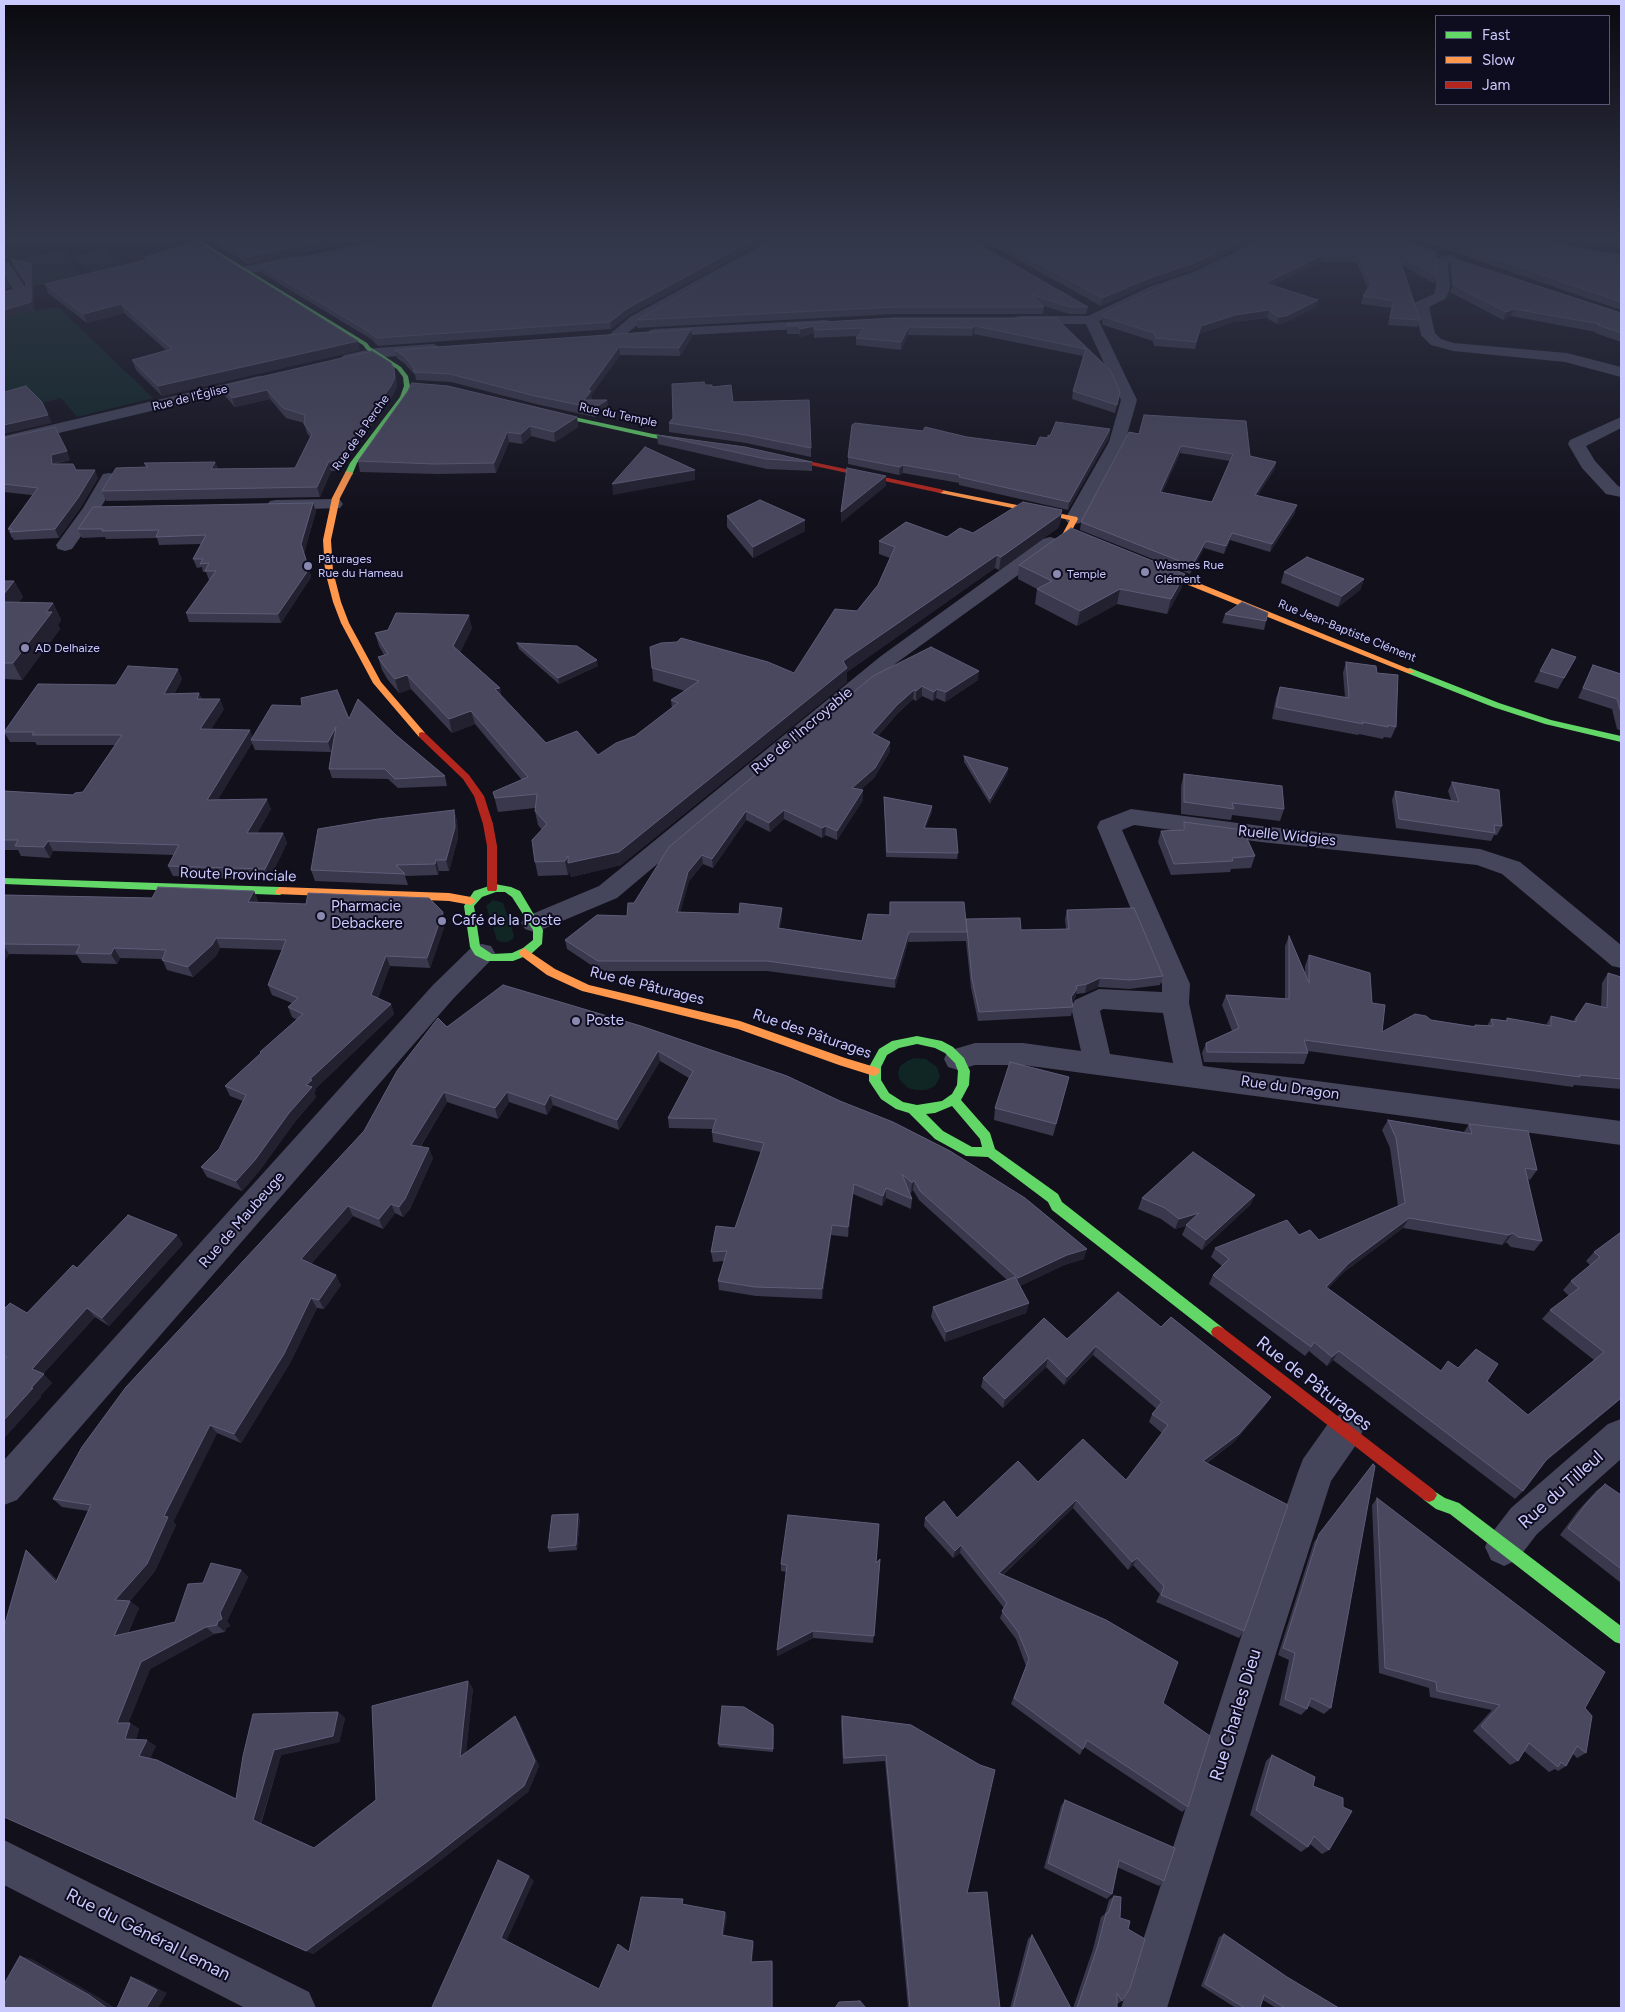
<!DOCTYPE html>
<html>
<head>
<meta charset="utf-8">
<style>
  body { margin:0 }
  #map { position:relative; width:1625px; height:2012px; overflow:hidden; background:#12101b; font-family:Figtree,sans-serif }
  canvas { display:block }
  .frame { position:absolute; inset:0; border:5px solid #cbcaff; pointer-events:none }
  .legend { position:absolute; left:1435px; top:15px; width:175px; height:90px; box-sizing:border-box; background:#0e0c1f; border:1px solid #5a5879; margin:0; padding:6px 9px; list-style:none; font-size:15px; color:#cbcaff }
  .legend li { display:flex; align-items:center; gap:10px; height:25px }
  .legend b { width:25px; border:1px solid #5a5879 }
</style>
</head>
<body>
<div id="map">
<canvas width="1625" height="2012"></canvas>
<div class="frame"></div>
<ul class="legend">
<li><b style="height:6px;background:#63d668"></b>Fast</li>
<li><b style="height:6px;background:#ff974d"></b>Slow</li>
<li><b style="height:6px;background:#b3261e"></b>Jam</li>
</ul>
</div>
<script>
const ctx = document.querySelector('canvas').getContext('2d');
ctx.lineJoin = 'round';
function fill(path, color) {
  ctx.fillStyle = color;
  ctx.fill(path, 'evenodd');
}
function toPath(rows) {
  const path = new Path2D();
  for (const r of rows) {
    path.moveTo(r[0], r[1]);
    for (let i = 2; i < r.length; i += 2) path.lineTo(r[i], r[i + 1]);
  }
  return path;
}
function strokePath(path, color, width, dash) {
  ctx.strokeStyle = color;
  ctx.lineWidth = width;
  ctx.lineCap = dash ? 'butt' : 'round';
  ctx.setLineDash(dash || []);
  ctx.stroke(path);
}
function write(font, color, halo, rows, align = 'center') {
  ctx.font = font + ' Figtree,sans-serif';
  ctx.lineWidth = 4;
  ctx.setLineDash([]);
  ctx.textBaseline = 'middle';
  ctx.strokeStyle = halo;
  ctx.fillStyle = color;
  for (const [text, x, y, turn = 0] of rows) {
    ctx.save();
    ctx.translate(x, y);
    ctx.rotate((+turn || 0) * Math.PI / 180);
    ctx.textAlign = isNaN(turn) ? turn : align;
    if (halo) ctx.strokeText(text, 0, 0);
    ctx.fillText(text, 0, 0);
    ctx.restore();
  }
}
const green = toPath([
  [103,249,127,266,94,274,71,257],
  [64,250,84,277,36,286,17,259],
  [19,299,37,311,58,307,153,398,77,417,61,398,37,404,17,388,4,391,4,303],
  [493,900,503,903,514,935,513,939,508,942,501,942,497,940,486,906],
  [914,1058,926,1059,937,1067,940,1077,935,1086,926,1090,916,1090,908,1088,900,1080,898,1074,900,1066,907,1061]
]);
const street = toPath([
  [4,237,34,237,28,241,4,245,4,237],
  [587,237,600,237,607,249,600,253,595,252,587,237],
  [776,237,792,237,640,323,621,338,616,339,611,338,609,335,630,317,776,237],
  [1260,237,1276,237,1241,260,1203,278,1159,293,1099,321,1137,400,1125,442,1083,519,1080,523,1074,524,1068,523,1065,519,1109,442,1121,400,1086,324,1020,324,1015,323,1013,320,1015,317,1020,316,1088,316,1149,287,1193,272,1231,254,1260,237],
  [297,255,304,259,302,262,243,275,236,271,238,268,297,255],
  [1451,255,1458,259,1456,262,1448,264,1450,287,1447,296,1445,299,1429,307,1435,333,1441,339,1454,343,1567,353,1621,367,1621,377,1565,362,1453,351,1431,345,1421,335,1414,305,1416,302,1434,294,1436,287,1434,261,1436,258,1451,255],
  [4,262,9,263,28,291,26,294,4,299,4,291,13,289,4,276,4,262],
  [825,320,830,321,832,324,830,327,655,337,650,336,648,333,650,330,655,329,825,320],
  [433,344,438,346,441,349,438,352,376,358,349,363,344,361,341,358,344,355,376,348,433,344],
  [259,376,265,378,267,381,265,384,4,446,4,436,259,376],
  [1621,417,1621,428,1586,446,1595,461,1618,486,1621,487,1621,497,1606,494,1582,468,1568,444,1570,440,1621,417],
  [109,473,115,474,118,478,100,509,72,549,65,551,58,549,56,545,83,508,103,474,109,473],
  [334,499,340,500,343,504,340,508,276,510,270,509,267,505,270,501,276,500,334,499],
  [1050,537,1057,539,1059,543,1057,547,895,664,617,898,543,929,534,932,525,929,521,923,525,917,599,886,881,656,1043,539,1050,537],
  [1131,809,1261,826,1480,849,1520,862,1621,945,1621,968,1612,966,1502,874,1477,865,1261,842,1134,825,1122,830,1190,984,1189,1003,1203,1066,1621,1121,1621,1145,1023,1065,975,1065,958,1070,948,1067,944,1059,948,1051,975,1043,1023,1043,1081,1051,1071,1007,1075,1000,1099,989,1162,992,1162,984,1097,827,1100,821,1131,809],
  [1103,1009,1163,1013,1173,1063,1110,1054,1100,1011,1103,1009],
  [482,944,491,946,495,953,491,960,453,999,17,1500,4,1505,4,1460,433,985,473,946,482,944],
  [1345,1413,1358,1418,1363,1430,1358,1442,1331,1481,1282,1634,1167,2008,1121,2008,1242,1634,1298,1472,1303,1459,1332,1418,1345,1413],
  [1621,1419,1621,1459,1537,1534,1517,1560,1504,1566,1491,1560,1485,1547,1491,1534,1511,1508,1608,1424,1621,1419],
  [4,1840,309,1992,316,2008,245,2008,4,1885,4,1840]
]);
const fast = toPath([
  [188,237,194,237,367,343,370,347,401,367,408,376,410,386,406,397,357,463,352,475,345,473,350,463,400,397,404,386,403,377,397,369,366,349,363,345,188,237],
  [542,410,653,434,693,440,696,442,693,444,653,438,540,413,539,412,542,410],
  [1410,668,1499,703,1551,720,1621,736,1621,742,1545,724,1493,707,1407,673,1407,669,1410,668],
  [4,878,280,887,285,891,280,895,4,884,4,878],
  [495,884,511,887,520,891,543,930,542,944,531,954,513,961,487,961,475,955,470,947,464,906,474,891,495,884],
  [496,892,505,892,512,897,533,930,533,940,523,948,512,953,492,954,480,946,474,906,482,897,496,892],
  [917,1036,942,1041,953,1047,964,1058,970,1071,969,1085,961,1100,990,1133,995,1149,1058,1194,1062,1202,1223,1328,1225,1332,1223,1336,1218,1338,1213,1336,1052,1210,1048,1202,988,1157,966,1156,935,1139,909,1113,896,1109,881,1099,869,1081,869,1067,879,1049,892,1041,917,1036],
  [917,1044,935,1048,945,1053,955,1063,958,1071,957,1085,952,1094,942,1101,917,1105,903,1102,889,1093,881,1080,881,1067,887,1055,899,1048,917,1044],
  [952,1106,980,1139,982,1147,972,1147,943,1131,926,1114,935,1113,952,1106],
  [1429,1488,1445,1498,1459,1503,1621,1626,1621,1644,1615,1642,1450,1514,1436,1509,1424,1500,1421,1495,1424,1490,1429,1488]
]);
const slow = toPath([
  [346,471,353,473,340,498,331,540,333,571,341,602,349,623,381,682,425,733,425,737,419,737,373,683,341,623,333,602,325,571,323,540,332,498,346,471],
  [937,489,1077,517,1078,519,1071,532,1104,546,1097,548,1064,535,1063,533,1070,520,940,493,936,491,937,489],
  [1146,564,1152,564,1414,671,1413,673,1407,673,1146,568,1146,564],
  [280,887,449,893,471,897,476,901,471,905,449,901,276,894,275,891,280,887],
  [524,948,555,969,589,985,740,1021,845,1058,878,1068,880,1071,878,1074,874,1076,839,1065,738,1029,582,991,547,975,520,955,519,952,524,948]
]);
const jam = toPath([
  [775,454,940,489,944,491,940,493,773,457,772,456,775,454],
  [422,732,425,733,469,775,484,796,493,824,497,846,497,889,496,891,488,891,487,889,487,846,483,824,474,796,463,779,419,737,419,733,422,732],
  [1218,1326,1223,1328,1434,1490,1437,1495,1434,1500,1429,1502,1424,1500,1213,1336,1211,1332,1213,1328,1218,1326]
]);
const wall = toPath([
  [213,237,377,237,248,264,215,244],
  [601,237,772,237,629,315,611,329,378,346,371,339,262,273,260,266,593,246,600,247,605,244],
  [781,237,1088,307,1086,314,1069,314,1044,306,1043,314,894,314,637,328,637,320],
  [977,237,1256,237,1230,252,1192,270,1148,285,1101,306],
  [1394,237,1436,276,1434,283,1401,265,1420,320,1417,327,1388,325,1391,308,1361,304,1363,296,1368,289,1356,262,1321,262,1273,285,1318,300,1316,307,1284,323,1277,324,1267,318,1234,322,1199,334,1195,349,1154,346,1153,341,1103,325,1102,322,1103,314,1205,272,1243,254],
  [1410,237,1519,237,1621,259,1621,310],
  [1452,258,1621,313,1621,342,1595,333,1596,332,1511,316,1503,320,1450,292,1452,287,1450,265],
  [11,259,31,263,34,270,34,309,4,318,4,293,23,288,26,285,14,267],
  [45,284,360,350,162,396,136,370,132,360,166,350,124,313,87,323,48,293],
  [1056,318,1110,370,1120,392,1115,413,1072,399,1073,391,1083,356,974,334,972,336,908,335,901,350,856,345,856,338,857,336,814,338,814,333,800,337,799,334,787,334,787,326],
  [692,337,680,356,620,355,591,395,592,399,591,400,607,400,608,408,595,417,536,404,451,382,416,380,415,375,405,364,397,358,395,350],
  [396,378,397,386,393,395,339,471,331,471,320,497,106,501,102,491,146,467,144,463,215,462,218,469,295,468,310,437,307,433,304,423,286,418,270,399,235,407,225,396,222,386],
  [705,385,712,387,733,402,811,448,811,457,746,443,669,432,669,423],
  [577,417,578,427,555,442,531,436,522,444,509,442,496,473,438,474,360,472,358,461],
  [1110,429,1109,437,1068,510,959,485,959,483,903,473,899,475,848,464,848,457,967,437,1036,446,1050,436],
  [1129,432,1250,456,1276,462,1274,470,1257,496,1295,513,1270,552,1230,540,1224,554,1204,548,1190,574,1080,530,1081,522],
  [1180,453,1230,461,1212,502,1162,493],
  [657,435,812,462,812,471,767,469,658,444],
  [4,438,70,460,54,464,76,470,98,478,81,507,59,538,14,540,13,538,12,538,8,529,32,495,4,492],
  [313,503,316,511,304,553,311,577,281,623,189,622,186,613,210,580,209,580,206,572,203,572,202,567,197,568,193,559,201,544,159,545,157,538,106,539,105,537,82,538,78,529],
  [1062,510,1060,523,1058,528,999,570,995,568,847,672,847,682,621,865,571,877,570,871,568,875,538,876,535,862,542,830,538,825,535,811,535,808,498,812,493,792,522,780,475,724,452,733,411,689,399,693,388,680,382,670,378,657,384,655,379,646,375,633,388,630,472,628,460,652,500,688,501,696,546,743,598,755,635,736,672,708,671,700,685,691,653,681,652,668,794,673,857,611,878,585,890,558,879,554,879,541,947,537,973,533],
  [727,516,805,531,753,558,727,527],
  [1019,565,1185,574,1181,589,1167,614,1117,604,1077,626,1035,604,1037,589,1018,579],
  [1284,572,1364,579,1360,590,1338,607,1281,583],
  [4,581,14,581,23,597,18,603,53,603,61,620,58,625,60,629,22,680,4,679],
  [1268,613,1264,630,1222,623,1225,614],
  [517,643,598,666,559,684,519,649],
  [1346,662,1377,673,1396,727,1391,738,1384,737,1383,739,1359,734,1358,735,1272,719,1276,698,1280,687,1345,697,1343,673],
  [1593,665,1621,674,1621,731,1617,729,1612,709,1578,698],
  [1570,668,1558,689,1534,682,1540,671],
  [873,676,978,680,945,702,936,698,933,701,922,696,916,701,913,699,897,714,878,736,890,742,890,751,874,778,860,790,863,790,863,800,837,840,825,835,822,838,784,819,770,832,746,820,713,868,703,864,689,881,680,912,739,914,782,908,782,917,780,928,862,941,889,915,890,902,966,919,1021,930,1066,929,1065,919,1067,910,1163,976,1160,985,1129,989,1098,987,1085,993,1076,994,1075,998,1072,1002,1073,1007,1071,1016,978,1021,971,988,966,941,908,942,895,988,767,971,600,971,567,949,565,940,627,916,634,903],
  [182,679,174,694,199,693,202,699,224,709,211,729,253,737,349,719,396,735,445,776,447,786,398,788,388,779,332,778,329,769,331,752,255,750,252,743,218,799,271,809,257,833,283,833,287,843,269,880,173,876,168,866,174,855,53,851,50,858,21,856,18,850,4,850,4,791,73,795,83,792,115,745,37,745,35,742,10,742,4,732,116,685],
  [964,756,1008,768,1007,774,990,804,964,762],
  [1184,774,1284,809,1280,821,1232,815,1231,820,1181,814,1181,786],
  [1452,782,1502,826,1497,835,1494,835,1491,841,1396,828,1392,800,1395,791,1451,800,1448,791],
  [884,797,932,806,932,812,925,828,958,853,957,859,886,857],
  [454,810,457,821,458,838,449,871,439,871,438,875,405,876,408,885,315,881,311,870],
  [1184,822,1255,856,1251,868,1231,869,1230,872,1171,875,1158,842,1161,831,1182,830],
  [254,891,258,901,258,902,443,912,446,922,430,968,390,966,378,998,391,1004,394,1014,316,1088,316,1090,314,1092,316,1097,294,1123,260,1170,242,1191,207,1177,201,1167,219,1149,243,1101,230,1096,225,1086,260,1054,260,1052,297,1020,292,1017,288,1007,292,1003,272,995,268,985,282,950,220,948,216,956,193,977,167,970,162,959,120,958,117,964,82,963,77,955,9,954,5,960,4,960,4,895,152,898],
  [1289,936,1305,973,1305,966,1309,955,1372,1003,1382,1032,1431,1020,1474,1026,1475,1025,1487,1026,1491,1019,1506,1021,1507,1018,1546,1025,1551,1016,1573,1021,1586,1003,1601,1007,1602,983,1608,973,1621,977,1621,1089,1574,1085,1573,1087,1308,1051,1308,1053,1304,1064,1204,1062,1202,1053,1206,1043,1232,1031,1222,1005,1226,995,1285,999,1285,946],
  [641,1026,1084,1259,1064,1265,1020,1286,1029,1303,1026,1313,945,1342,931,1317,933,1307,1007,1280,919,1200,913,1190,911,1193,908,1191,912,1199,911,1209,886,1198,882,1206,853,1194,848,1237,831,1235,822,1299,756,1296,719,1290,718,1281,724,1261,713,1262,711,1252,735,1228,761,1152,713,1142,712,1132,713,1129,669,1128,668,1118,689,1078,660,1061,619,1130,553,1105,547,1115,509,1102,498,1119,447,1102,421,1146,433,1158,410,1209,403,1217,395,1213,383,1229,353,1216,311,1264,341,1285,324,1309,317,1308,290,1363,241,1443,217,1433,173,1522,176,1525,155,1571,130,1601,139,1608,128,1633,175,1622,203,1583,241,1570,248,1577,227,1621,230,1626,226,1628,225,1632,214,1634,150,1669,128,1723,130,1723,139,1729,136,1739,156,1746,150,1758,236,1799,243,1756,338,1712,345,1718,339,1742,281,1755,261,1824,314,1848,376,1800,473,1688,466,1752,519,1722,539,1766,528,1792,433,1866,313,1954,4,1817,26,1550,35,1558,57,1580,88,1511,62,1507,53,1499,364,1131,447,1027],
  [1066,1088,1053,1136,994,1120,995,1108],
  [1388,1120,1464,1132,1469,1124,1537,1170,1530,1180,1528,1179,1542,1241,1534,1251,1511,1247,1506,1242,1502,1245,1403,1228,1344,1272,1328,1288,1441,1371,1458,1368,1487,1381,1528,1415,1594,1360,1542,1319,1550,1310,1569,1296,1563,1290,1571,1281,1590,1265,1586,1261,1594,1252,1621,1232,1621,1399,1544,1463,1523,1491,1515,1499,1333,1360,1327,1366,1309,1351,1305,1356,1209,1284,1213,1275,1222,1266,1211,1257,1215,1248,1299,1235,1319,1240,1398,1206,1390,1148,1382,1130],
  [1255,1195,1250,1205,1202,1250,1182,1235,1186,1226,1175,1229,1161,1219,1138,1209,1142,1198],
  [183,1244,109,1326,95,1317,43,1374,52,1383,40,1396,41,1397,5,1437,4,1436,4,1309,27,1313,77,1268],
  [1161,1327,1271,1397,1265,1406,1234,1442,1207,1463,1244,1631,1239,1638,1156,1602,1160,1594,1133,1565,1128,1570,1073,1508,1003,1575,1163,1703,1188,1807,1182,1812,1084,1747,1080,1755,1011,1704,1026,1666,1016,1639,1000,1618,1004,1608,960,1553,953,1558,924,1526,925,1518,957,1518,1038,1482,1126,1480,1162,1433,1149,1422,1152,1414,1157,1409,1093,1355,1064,1385,1046,1367,1003,1408,981,1387,983,1378,1067,1339],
  [1373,1464,1331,1708,1324,1714,1309,1706,1307,1709,1301,1715,1279,1705,1289,1660,1278,1655,1314,1542],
  [1605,1484,1621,1495,1621,1583,1560,1535,1577,1512,1596,1491],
  [1377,1498,1585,1708,1586,1753,1577,1758,1573,1754,1566,1766,1558,1771,1555,1769,1549,1772,1524,1751,1518,1761,1510,1765,1473,1731,1492,1710,1430,1697,1429,1688,1379,1673,1372,1505],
  [580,1518,577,1550,549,1552,548,1548],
  [880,1559,873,1643,813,1638,777,1656,787,1572,781,1571,781,1564,876,1563],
  [842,1716,911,1725,967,1893,1000,2008,908,2008,885,1761,843,1764,841,1722],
  [774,1728,773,1752,719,1747,718,1744],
  [1272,1755,1313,1786,1343,1807,1329,1850,1322,1854,1310,1844,1308,1847,1301,1852,1250,1815,1266,1761],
  [1065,1800,1164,1881,1159,1886,1117,1867,1112,1894,1107,1899,1044,1868,1061,1806],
  [1114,1896,1120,1918,1128,1929,1122,2001,1117,2004,1117,2008,1073,2008,1093,1949,1101,1917,1105,1914,1109,1900],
  [1224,1934,1287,1977,1339,2008,1276,2008,1263,2000,1260,2008,1236,2008,1201,1986,1219,1937],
  [1032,1935,1071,2008,1010,2008,1028,1939]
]);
const shadedWall = toPath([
  [341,237,377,237,248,264,246,257],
  [759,237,772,237,629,315,611,329,610,322,628,308],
  [1245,237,1256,237,1230,252,1192,270,1148,285,1101,306,1102,298],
  [1323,255,1321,262,1263,290,1265,283],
  [31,263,34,270,34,309,4,318,4,310,31,302],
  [7,280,10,288,4,289,4,281],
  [1318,300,1316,307,1284,323,1277,324,1278,317],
  [121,304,124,313,87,323,83,314],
  [1514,309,1511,316,1503,320,1506,312],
  [1269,310,1267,318,1234,322,1199,334,1195,349,1201,326,1235,315],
  [814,326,814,333,800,337,800,329],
  [975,326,974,334,972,336,973,328],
  [909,327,908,335,901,350,901,342],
  [691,329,692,337,680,356,679,348],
  [358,341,360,350,162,396,158,386],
  [619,347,620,355,591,395,592,399,586,407,584,400,588,390],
  [394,369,397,386,393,395,339,471,336,461],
  [267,390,270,399,235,407,232,398],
  [607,400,608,408,595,417,594,408],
  [48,415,52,423,4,434,4,425],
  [577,417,578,427,555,442,554,432],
  [530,426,531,436,522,444,521,434],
  [1110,429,1109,437,1068,510,1069,502],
  [507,432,509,442,496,473,494,463],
  [1181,446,1180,453,1159,500,1160,492],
  [67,451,70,460,54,463,55,472,52,464,51,455],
  [329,461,331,471,320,497,317,487],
  [215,462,219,472,211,469],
  [1276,462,1274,470,1253,503,1255,495],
  [903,465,903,473,899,475,900,467],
  [95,470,98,478,81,507,59,538,55,529],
  [695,470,695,480,613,495,612,484],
  [886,476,886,486,841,523,841,512],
  [313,503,316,511,304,553,301,544],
  [1297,505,1295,513,1270,552,1272,544],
  [1062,510,1060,523,1058,528,999,570,1001,557],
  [805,520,805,531,753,558,753,547],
  [1232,533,1230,540,1224,554,1226,546],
  [1206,541,1204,548,1190,574,1192,566],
  [997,555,995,568,847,672,847,682,621,865,571,877,570,871,568,875,565,861,568,856,843,661],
  [309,569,311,577,281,623,278,614],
  [1185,574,1181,589,1167,614,1171,599],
  [1364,579,1360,590,1338,607,1342,596],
  [14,581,23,597,5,619,4,616,4,594],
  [1120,589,1117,604,1077,626,1080,611],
  [53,603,61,620,58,625,60,629,22,680,13,663,46,612],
  [469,615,472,628,457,660,453,646],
  [597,660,598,666,559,684,558,678],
  [178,669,182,679,168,704,164,694],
  [979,671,978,680,945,702,946,692],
  [407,675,411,689,399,693,395,679],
  [922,686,922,696,916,701,916,691],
  [500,688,502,701,495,689],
  [937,689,936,698,933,701,934,692],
  [914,690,913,699,897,714,872,743,872,733,897,705],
  [199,693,203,703,197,699],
  [220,699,224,709,205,739,200,729],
  [471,711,475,724,452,733,449,719],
  [336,727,331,752,328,742],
  [250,730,254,740,251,740,252,743,212,810,207,800],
  [890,742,890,751,874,778,852,798,852,788],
  [1008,768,1007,774,990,804,990,799],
  [863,790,863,800,837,840,837,831],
  [267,799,271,809,252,843,247,833],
  [932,806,932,812,923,833,924,828],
  [454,810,457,821,458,838,449,871,446,860],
  [784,810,784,819,770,832,769,823],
  [746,811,746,820,713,868,712,859],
  [826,826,825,835,822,838,822,828],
  [283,833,287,843,269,880,265,869],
  [48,841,53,851,50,858,44,847],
  [702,855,703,864,689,881,678,921,677,912,688,872],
  [436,860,439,871,438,875,435,864],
  [254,891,258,901,253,912,248,902],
  [782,908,782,917,778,937,778,928],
  [443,912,446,922,430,968,427,958],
  [909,932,908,942,895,988,895,979],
  [216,938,220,948,216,956,193,977,188,967],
  [4,946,9,954,5,960,4,958],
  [114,948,120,958,117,964,111,954],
  [386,956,390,966,375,1005,371,995],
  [1100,978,1098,987,1085,993,1087,984],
  [1077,989,1075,998,1069,1006,1071,997],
  [391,1004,394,1014,316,1088,316,1090,314,1092,316,1097,294,1123,260,1170,242,1191,236,1181,310,1079],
  [658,1051,660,1061,619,1130,617,1120],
  [444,1092,447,1102,415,1155,411,1145],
  [507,1092,509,1102,498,1119,495,1108],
  [550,1095,553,1105,547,1115,545,1105],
  [429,1148,433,1158,410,1209,403,1217,399,1207],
  [914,1180,913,1190,911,1193,912,1183],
  [854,1184,853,1194,848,1237,848,1227],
  [886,1188,886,1198,882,1206,883,1196],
  [1255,1195,1250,1205,1202,1250,1206,1240],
  [391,1204,395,1213,383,1229,379,1219],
  [348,1206,353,1216,307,1269,301,1259],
  [1199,1213,1186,1226,1175,1229,1179,1219],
  [1409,1218,1403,1228,1344,1272,1321,1296,1326,1287,1349,1263],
  [832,1225,831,1235,822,1299,822,1289],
  [1513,1233,1506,1242,1502,1245,1509,1235],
  [177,1235,183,1244,109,1326,102,1318],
  [1087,1249,1084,1259,1064,1265,1016,1288,1018,1278,1067,1255],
  [336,1275,341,1285,324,1309,319,1300],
  [311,1298,317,1308,290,1363,241,1443,234,1434],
  [1029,1303,1026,1313,945,1342,946,1332],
  [87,1308,95,1317,40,1377,32,1369],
  [1096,1346,1093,1355,1064,1385,1067,1377],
  [1339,1351,1333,1360,1327,1366,1332,1357],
  [1048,1358,1046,1367,1003,1408,1005,1399],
  [44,1374,52,1383,40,1396,41,1397,5,1437,4,1436,4,1420,31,1388],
  [1271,1397,1265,1406,1234,1442,1198,1469,1203,1461],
  [1621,1398,1621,1399,1539,1467,1547,1459],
  [210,1425,217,1433,173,1522,176,1525,155,1571,124,1608,115,1600,164,1516],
  [1076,1500,1073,1508,997,1580,999,1573],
  [578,1514,580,1518,577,1550,576,1545],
  [961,1545,960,1553,953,1558,955,1551],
  [26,1550,35,1558,65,1590,56,1582],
  [1137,1558,1133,1565,1128,1570,1132,1562],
  [241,1570,248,1577,227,1621,230,1626,226,1628,225,1632,217,1625,220,1613],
  [130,1601,139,1608,123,1643,114,1636],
  [206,1627,214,1634,150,1669,126,1729,117,1723,141,1662],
  [813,1631,813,1638,777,1656,777,1650],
  [468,1681,473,1688,465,1762,460,1757],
  [338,1712,345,1718,339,1742,281,1755,260,1825,253,1820,274,1750],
  [515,1716,519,1722,539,1766,528,1792,433,1866,313,1954,306,1951],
  [130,1723,139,1729,134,1745,125,1739],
  [147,1740,156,1746,149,1762,139,1756],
  [529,1876,534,1881,506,1942,501,1938],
  [725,1912,727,1916,723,1939,722,1935],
  [753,1941,754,1945,752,1965,751,1962],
  [20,1956,32,1959,100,1998,115,2008,107,2008],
  [772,1961,773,1965,773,2008,772,2008],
  [131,1977,142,1980,167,1993,158,2008,146,2008]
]);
const building = toPath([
  [214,237,341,237,246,257,214,237],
  [400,237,588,237,593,246,600,247,608,242,605,237,759,237,628,308,610,322,376,338,369,332,260,266,400,237],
  [781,237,966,237,1088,307,1070,307,1032,295,1044,307,894,307,637,320,781,237],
  [990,237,1245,237,1232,245,1194,263,1150,278,1102,298,990,237],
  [1270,237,1394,237,1436,252,1436,276,1398,254,1420,320,1390,318,1394,301,1363,296,1371,284,1358,255,1323,255,1265,283,1318,300,1286,316,1278,317,1269,310,1235,315,1201,326,1196,342,1156,338,1154,333,1104,317,1103,314,1161,287,1205,272,1243,254,1270,237],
  [1432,237,1519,237,1619,255,1617,259,1621,259,1621,302,1432,237],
  [197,241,358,341,158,386,132,360,172,349,121,304,83,314,45,284,146,260,145,257,197,241],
  [1452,258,1621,313,1621,333,1598,325,1600,324,1514,309,1506,312,1453,285,1454,279,1452,258],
  [11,259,31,263,31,302,4,310,4,293,23,288,27,284,11,259],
  [894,318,1056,318,1110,370,1120,392,1117,405,1073,391,1086,349,975,326,973,328,909,327,901,342,856,338,864,328,814,330,814,326,800,329,799,326,787,326,788,324,894,318],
  [691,329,679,348,619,347,588,390,591,391,584,400,607,400,594,408,535,396,450,374,414,372,414,368,404,356,395,350,691,329],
  [372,351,391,363,394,369,395,377,391,386,336,461,329,461,317,487,102,491,116,468,148,467,144,463,215,462,211,469,295,468,312,434,304,424,305,415,283,408,267,390,232,398,222,386,372,351],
  [704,382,705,385,712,385,712,387,731,385,733,402,809,400,811,448,746,435,669,423,673,418,672,384,704,382],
  [412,383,448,386,577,417,554,432,530,426,521,434,507,432,494,463,435,464,358,461,408,391,412,383],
  [26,386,42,402,48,415,4,425,4,392,26,386],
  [1144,415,1246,421,1250,456,1276,462,1255,495,1297,505,1272,544,1232,533,1226,546,1206,541,1192,566,1081,522,1129,432,1139,434,1144,415],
  [1181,446,1233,454,1212,502,1160,492,1181,446],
  [1056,422,1110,429,1069,502,959,477,960,475,903,465,900,467,848,457,852,425,855,423,923,431,925,427,967,437,1036,446,1040,437,1048,438,1048,435,1050,436,1056,422],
  [55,427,67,451,51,455,52,464,73,464,76,470,95,470,78,498,55,529,10,532,12,529,8,529,38,488,4,484,4,438,55,427],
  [657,435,745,447,812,462,766,459,657,435],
  [645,447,695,470,612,484,645,447],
  [847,468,886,476,841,512,847,468],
  [760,500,805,520,753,547,727,516,760,500],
  [1023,502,1062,510,1060,515,1001,557,997,555,843,661,847,668,619,852,568,863,568,856,565,861,535,862,532,840,547,824,535,811,537,794,495,798,493,792,528,777,471,711,449,719,407,675,395,679,384,666,378,657,388,654,375,633,388,630,396,613,469,615,453,646,500,688,495,689,546,743,577,731,598,755,616,743,635,736,678,703,671,700,699,681,652,668,650,647,661,643,677,642,681,638,768,662,794,673,835,609,857,611,878,585,895,547,879,541,906,522,947,537,960,528,973,533,1023,502],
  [313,503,301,544,309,569,278,614,186,613,216,571,205,571,209,563,200,564,203,559,193,559,206,535,156,537,159,530,102,531,103,529,78,529,93,507,313,503],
  [1071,528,1185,574,1171,599,1120,589,1080,611,1037,589,1052,581,1019,565,1071,528],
  [1307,557,1364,579,1342,596,1284,572,1307,557],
  [4,581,14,581,4,594,4,581],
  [4,602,53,603,46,612,52,612,13,663,4,663,4,602],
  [1242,602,1268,613,1266,621,1225,614,1242,602],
  [517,643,577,646,597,660,558,678,517,643],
  [931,647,979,671,946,692,937,689,934,692,922,686,916,691,914,690,897,705,872,733,890,742,875,768,852,788,863,790,837,831,826,826,822,828,784,810,769,823,746,811,712,859,702,855,688,872,677,912,739,914,740,903,782,908,778,928,862,941,868,914,890,915,890,902,964,902,967,932,909,932,895,979,767,961,598,961,565,940,597,915,627,916,628,903,634,903,669,847,873,676,931,647],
  [1552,649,1576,657,1564,678,1540,671,1552,649],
  [1346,662,1376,666,1377,673,1398,675,1396,727,1388,725,1388,727,1362,722,1363,724,1276,707,1280,687,1349,698,1346,662],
  [1593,665,1621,674,1621,713,1617,699,1583,688,1593,665],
  [128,666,178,669,164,694,199,693,197,699,220,699,200,729,250,730,207,800,267,799,247,833,283,833,265,869,168,866,179,845,48,841,44,847,15,846,18,840,4,840,4,791,73,795,75,793,83,792,122,735,32,735,34,732,4,732,38,684,116,685,128,666],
  [337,690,349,719,358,699,396,735,445,776,395,779,385,769,329,769,336,727,328,742,251,740,272,705,302,706,301,698,337,690],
  [964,756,1008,768,990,799,964,756],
  [1184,774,1282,786,1284,809,1232,803,1234,809,1184,802,1184,774],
  [1452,782,1499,790,1502,826,1494,825,1495,833,1399,819,1395,791,1459,802,1452,782],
  [884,797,932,806,924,828,956,829,958,853,887,852,884,797],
  [454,810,455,827,446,860,436,860,435,864,396,865,405,874,311,870,318,829,378,819,454,810],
  [1184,822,1243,830,1255,856,1232,858,1233,861,1174,864,1161,831,1184,830,1184,822],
  [158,887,254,891,248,902,306,904,308,893,429,898,443,912,427,958,386,956,371,995,391,1004,310,1079,312,1080,306,1085,312,1087,289,1113,255,1160,236,1181,201,1167,219,1149,246,1095,225,1086,261,1053,260,1052,303,1014,288,1007,298,998,268,985,286,940,216,938,212,945,188,967,162,960,166,950,114,948,111,954,76,953,80,945,4,944,4,895,152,898,158,887],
  [1134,908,1163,976,1131,980,1100,978,1087,984,1076,986,1077,989,1071,997,1073,1007,979,1012,972,979,966,919,1020,918,1021,930,1069,929,1067,910,1134,908],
  [1289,936,1309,983,1309,955,1370,973,1372,1003,1385,1005,1382,1032,1415,1014,1426,1016,1431,1020,1475,1027,1475,1025,1493,1026,1491,1019,1507,1021,1507,1018,1551,1026,1551,1016,1576,1022,1576,1018,1586,1003,1607,1008,1608,973,1621,977,1621,1079,1579,1075,1580,1077,1304,1040,1308,1053,1207,1052,1206,1043,1239,1028,1226,995,1289,999,1289,936],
  [503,985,641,1026,787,1076,840,1101,893,1122,950,1151,1025,1198,1087,1249,1067,1255,1018,1278,920,1191,914,1180,912,1183,902,1174,912,1199,886,1188,883,1196,854,1184,848,1227,832,1225,822,1289,755,1287,718,1281,727,1251,711,1252,716,1226,735,1228,764,1143,712,1132,716,1119,668,1118,693,1071,658,1051,617,1120,550,1095,545,1105,507,1092,495,1108,444,1092,411,1145,429,1148,405,1199,399,1207,391,1204,379,1219,348,1206,301,1259,336,1275,319,1300,311,1298,284,1354,234,1434,210,1425,164,1516,168,1517,147,1564,115,1600,130,1601,114,1636,175,1622,188,1584,203,1583,211,1563,241,1570,220,1613,222,1619,218,1621,217,1625,206,1627,141,1662,117,1723,130,1723,125,1739,147,1740,139,1756,157,1760,236,1799,243,1756,253,1714,338,1712,333,1736,274,1750,253,1820,314,1848,376,1800,372,1706,468,1681,460,1757,515,1716,535,1761,524,1786,428,1861,306,1951,4,1817,4,1627,26,1550,56,1582,91,1505,53,1499,82,1447,126,1387,364,1131,397,1071,438,1018,447,1027,503,985],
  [1010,1062,1069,1077,1056,1124,995,1108,1010,1062],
  [1388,1120,1472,1134,1469,1124,1528,1131,1537,1170,1525,1168,1542,1241,1518,1237,1513,1233,1509,1235,1409,1218,1349,1263,1326,1287,1441,1371,1448,1361,1458,1368,1476,1349,1498,1364,1487,1381,1528,1415,1604,1352,1550,1310,1579,1288,1571,1281,1600,1257,1594,1252,1621,1232,1621,1398,1547,1459,1523,1491,1339,1351,1332,1357,1314,1342,1311,1347,1213,1275,1229,1259,1215,1248,1287,1220,1299,1235,1310,1230,1319,1240,1405,1203,1396,1138,1388,1120],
  [1193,1152,1255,1195,1206,1240,1186,1225,1199,1213,1179,1219,1165,1208,1142,1198,1193,1152],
  [128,1215,177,1235,102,1318,87,1308,32,1369,44,1374,31,1388,33,1388,4,1420,4,1360,7,1357,4,1355,4,1309,10,1303,27,1313,73,1265,77,1268,128,1215],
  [1015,1277,1029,1303,946,1332,933,1307,1015,1277],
  [1118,1292,1161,1327,1171,1317,1271,1397,1239,1434,1203,1461,1288,1505,1244,1631,1161,1595,1164,1586,1137,1558,1132,1562,1076,1500,999,1573,1106,1620,1178,1662,1163,1703,1210,1736,1188,1807,1087,1740,1083,1749,1014,1698,1029,1659,1018,1632,1002,1611,1007,1603,961,1545,955,1551,925,1518,944,1501,957,1518,1018,1461,1038,1482,1083,1439,1126,1480,1168,1425,1152,1414,1162,1402,1096,1346,1067,1377,1048,1358,1005,1399,983,1378,1044,1318,1067,1339,1118,1292],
  [1373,1464,1375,1466,1331,1708,1311,1698,1307,1709,1285,1699,1295,1653,1283,1648,1319,1534,1373,1464],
  [1605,1484,1621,1495,1621,1569,1568,1528,1586,1504,1605,1484],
  [1377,1498,1605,1672,1585,1708,1592,1716,1586,1753,1577,1746,1566,1766,1561,1762,1558,1767,1529,1743,1518,1761,1481,1726,1500,1705,1437,1691,1436,1682,1385,1668,1377,1498],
  [578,1514,576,1545,548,1548,552,1515,578,1514],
  [788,1515,879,1524,876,1563,880,1559,874,1636,813,1631,777,1650,787,1565,781,1564,788,1515],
  [722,1706,744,1707,773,1725,773,1749,718,1744,722,1706],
  [842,1716,911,1725,980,1765,995,1770,967,1893,987,1892,1000,2008,910,2008,886,1755,844,1758,842,1716],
  [1272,1755,1315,1777,1313,1786,1343,1798,1343,1807,1352,1811,1329,1850,1314,1836,1308,1847,1256,1810,1272,1755],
  [1065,1800,1175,1848,1164,1881,1119,1860,1112,1894,1048,1863,1065,1800],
  [498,1860,529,1876,501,1938,599,1989,618,1944,629,1952,641,1897,683,1899,682,1904,725,1912,722,1935,753,1941,751,1962,772,1961,772,2008,435,2008,432,2007,498,1860],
  [1114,1896,1121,1897,1120,1918,1130,1921,1128,1929,1145,1939,1130,1988,1122,2001,1117,1993,1117,2008,1077,2008,1098,1945,1106,1913,1108,1913,1114,1896],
  [1224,1934,1287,1977,1339,2008,1285,2008,1264,1995,1260,2008,1245,2008,1205,1984,1224,1934],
  [1032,1935,1071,2008,1013,2008,1032,1935],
  [20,1956,89,1995,107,2008,4,2008,4,1984,20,1956],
  [131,1977,157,1990,146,2008,117,2008,131,1977],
  [860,2001,866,2008,835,2008,839,2002,860,2001]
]);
const markers = [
  [308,566,5,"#8a89af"],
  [1145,572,5,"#8a89af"],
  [1057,574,5,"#8a89af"],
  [25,648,5,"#8a89af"],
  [321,916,5,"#8a89af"],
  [442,921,5,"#8a89af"],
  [576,1021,5,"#8a89af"]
];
const farStreetnames = [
  ["Rue de l'Église",190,398,-14],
  ["Rue du Temple",618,415,12],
  ["Rue de la Perche",361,433,-55],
  ["Rue Jean-Baptiste Clément",1347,631,22]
];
const farPoinames = [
  ["Pâturages",318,559],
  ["Rue du Hameau",318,573],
  ["Wasmes Rue",1155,565],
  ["Clément",1155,579],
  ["Temple",1067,574],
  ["AD Delhaize",35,648]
];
const streetNames = [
  ["Rue de l'Incroyable",802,731,-40],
  ["Ruelle Widgies",1287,836,6],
  ["Route Provinciale",238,875,2],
  ["Rue de Pâturages",647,986,14],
  ["Rue des Pâturages",812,1034,19],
  ["Rue du Dragon",1290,1088,8],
  ["Rue de Maubeuge",242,1220,-49]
];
const poiNames = [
  ["Pharmacie",331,907],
  ["Debackere",331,924],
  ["Café de la Poste",452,921],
  ["Poste",586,1021]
];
const nearStreetnames = [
  ["Rue de Pâturages",1314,1384,38],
  ["Rue du Tilleul",1561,1490,-42],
  ["Rue Charles Dieu",1236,1715,-73],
  ["Rue du Général Leman",148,1935,27]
];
fill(green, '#0f2625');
fill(street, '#45465c');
fill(fast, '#63d668');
fill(slow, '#ff974d');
fill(jam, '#b3261e');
fill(wall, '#3a384c');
fill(shadedWall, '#232130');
fill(building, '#4a485f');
strokePath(building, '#5e5c78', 1);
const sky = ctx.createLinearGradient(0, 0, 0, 519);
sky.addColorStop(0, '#0a090f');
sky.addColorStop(0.46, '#33374a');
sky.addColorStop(1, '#33374a00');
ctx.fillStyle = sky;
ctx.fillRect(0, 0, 1625, 519);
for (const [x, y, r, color] of markers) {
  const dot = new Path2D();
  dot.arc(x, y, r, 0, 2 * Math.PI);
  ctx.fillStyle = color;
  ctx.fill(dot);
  strokePath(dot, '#0e0c1f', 2);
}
write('12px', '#cbcaff', '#0e0c1f', farStreetnames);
write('12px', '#cbcaff', '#0e0c1f', farPoinames, 'left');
write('15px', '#cbcaff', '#0e0c1f', streetNames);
write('15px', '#cbcaff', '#0e0c1f', poiNames, 'left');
write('18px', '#cbcaff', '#0e0c1f', nearStreetnames);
</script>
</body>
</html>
